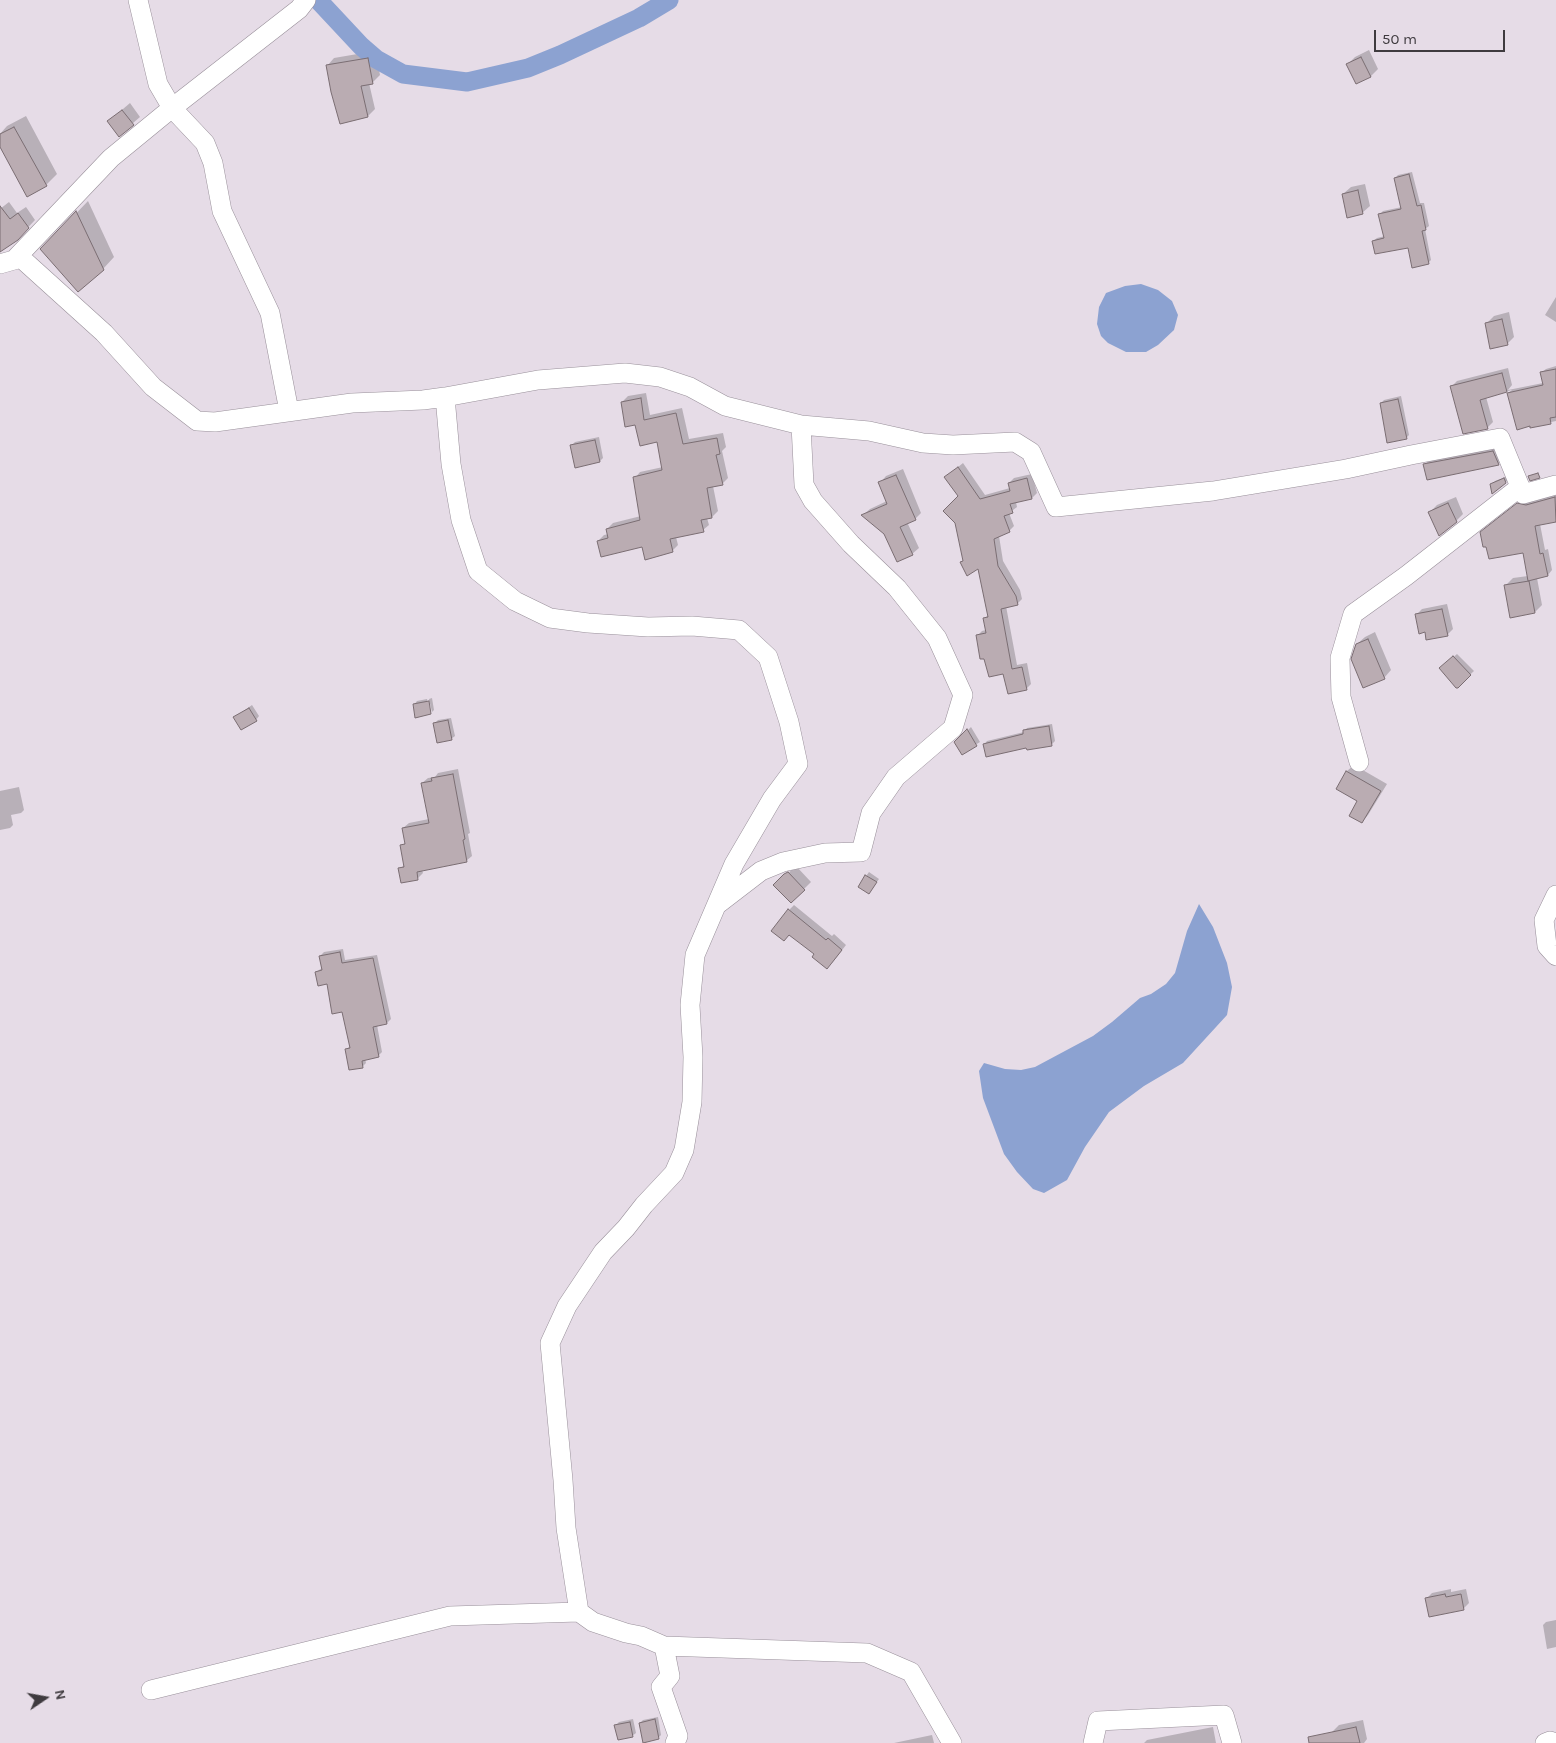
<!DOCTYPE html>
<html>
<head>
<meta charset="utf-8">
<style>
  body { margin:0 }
  #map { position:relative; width:1556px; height:1743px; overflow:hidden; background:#e6dce7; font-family:Karla,sans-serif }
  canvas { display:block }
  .north { position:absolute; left:20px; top:1673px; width:50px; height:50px; -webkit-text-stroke:4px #e6dce7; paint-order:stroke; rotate:78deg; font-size:14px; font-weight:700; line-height:20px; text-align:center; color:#3f3b3f }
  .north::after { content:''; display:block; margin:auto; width:18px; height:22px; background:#3f3b3f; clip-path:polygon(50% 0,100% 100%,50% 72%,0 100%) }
  .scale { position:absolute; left:1374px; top:30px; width:131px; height:22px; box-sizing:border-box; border:2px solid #3f3b3f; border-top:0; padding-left:6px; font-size:15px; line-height:18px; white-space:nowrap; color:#3f3b3f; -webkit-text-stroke:4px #e6dce7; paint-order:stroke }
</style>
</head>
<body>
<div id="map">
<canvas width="1556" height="1743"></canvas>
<div class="north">N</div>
<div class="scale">50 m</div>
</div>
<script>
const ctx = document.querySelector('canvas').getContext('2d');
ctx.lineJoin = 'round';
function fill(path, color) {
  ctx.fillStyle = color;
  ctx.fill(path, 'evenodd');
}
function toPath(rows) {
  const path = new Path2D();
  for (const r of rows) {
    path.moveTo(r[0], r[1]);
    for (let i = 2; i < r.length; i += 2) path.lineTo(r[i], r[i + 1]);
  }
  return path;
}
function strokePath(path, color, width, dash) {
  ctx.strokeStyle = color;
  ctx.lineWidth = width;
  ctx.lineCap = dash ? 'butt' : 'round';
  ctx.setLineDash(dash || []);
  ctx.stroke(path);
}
const water = toPath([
  [1141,284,1158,290,1172,301,1178,315,1174,330,1158,345,1146,352,1126,352,1108,343,1101,336,1097,324,1099,307,1106,293,1125,286],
  [1199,904,1213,927,1227,963,1232,987,1227,1015,1183,1063,1144,1086,1109,1112,1085,1147,1067,1180,1044,1193,1033,1189,1017,1172,1004,1154,983,1098,979,1071,984,1063,1005,1069,1021,1070,1035,1067,1093,1036,1112,1022,1140,998,1151,994,1166,984,1175,973,1187,931]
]);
const shadow = toPath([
  [1369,50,1378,69,1371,76,1357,83,1348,64,1355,57],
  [375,51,380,75,372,83,369,83,375,109,368,116,327,66,334,58],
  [130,103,140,117,119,135,109,121],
  [26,116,57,174,46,185,0,145,0,134,7,126],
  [1412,172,1420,203,1424,203,1429,226,1425,229,1431,260,1428,263,1409,247,1373,241,1377,238,1385,236,1380,214,1383,211,1402,207,1395,178,1398,175],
  [1365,184,1370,206,1362,213,1343,194,1351,187],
  [88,201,114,257,103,269,42,249],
  [9,202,17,213,26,207,35,220,17,239,0,250,0,209],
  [1556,297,1556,322,1545,315],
  [1509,312,1514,337,1507,344,1487,323,1494,316],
  [1556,366,1556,421,1518,429,1508,393,1512,390,1486,397,1493,422,1487,428,1451,387,1457,381,1508,368,1512,385,1508,390,1543,383,1541,373,1546,369],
  [646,393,650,415,682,408,689,439,723,433,726,447,722,451,728,478,722,484,713,486,718,511,712,517,707,518,709,525,703,530,676,537,678,545,672,551,643,546,598,541,604,535,609,534,607,529,613,523,641,516,635,478,640,472,663,467,658,441,636,424,622,402,628,396],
  [1401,396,1409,435,1406,438,1381,403,1384,400],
  [599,437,603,458,600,461,576,467,571,446,575,442],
  [1499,446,1504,458,1498,464,1425,464,1431,459],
  [963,463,985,495,1010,488,1009,483,1014,478,1032,474,1037,493,1032,498,1016,502,1017,507,1009,513,1014,526,1009,531,999,536,1003,561,1020,590,1022,599,1017,604,1006,606,1017,665,1027,663,1031,684,1026,689,985,657,977,636,982,631,986,630,984,619,988,615,979,567,964,560,959,497,946,477],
  [903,469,921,513,915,519,907,522,919,548,912,554,863,515,870,509,887,501,880,483,886,476],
  [1508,476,1509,479,1506,482,1492,485,1495,481],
  [1556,494,1556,520,1540,524,1545,550,1548,549,1552,570,1548,575,1537,578,1542,605,1535,612,1505,586,1513,578,1528,576,1524,551,1486,528,1523,499],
  [1456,497,1463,514,1456,521,1430,512,1437,505],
  [1447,604,1453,629,1447,635,1416,615,1422,609],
  [1375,632,1391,670,1384,678,1357,644,1365,637],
  [1457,654,1474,671,1458,686,1444,665],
  [432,698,434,710,432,712,429,699],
  [427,699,430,713,431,713,414,705,417,701],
  [252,705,259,716,256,720,235,717],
  [451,718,455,736,451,739,434,724,438,720],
  [1052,724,1055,741,1052,744,1028,748,1027,746,984,745,987,741,1024,732,1027,728],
  [971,727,980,742,962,753,956,742],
  [1354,765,1387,784,1368,815,1362,822,1358,801,1337,788,1347,771],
  [458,769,470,833,468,834,472,856,466,861,422,870,423,873,417,879,400,869,405,864,402,846,406,842,403,828,409,823,429,819,422,783,428,778,435,777,438,773],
  [19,787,24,810,21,813,11,815,13,825,10,828,0,830,0,791],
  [796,866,811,882,791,902,775,885],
  [869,872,879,879,869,893,859,886],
  [794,905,832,936,834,934,846,945,832,963,816,954,790,934,784,940,789,910],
  [343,949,345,960,377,955,391,1019,387,1023,377,1025,382,1052,378,1056,365,1059,366,1063,362,1067,346,1050,350,1046,343,1011,328,982,316,972,322,968,320,956,324,952],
  [1451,1589,1451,1592,1466,1589,1469,1603,1463,1609,1426,1599,1432,1593],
  [1556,1620,1556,1647,1547,1649,1543,1625,1546,1622],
  [658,1717,661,1735,658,1738,640,1723,643,1720],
  [633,1719,636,1733,632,1736,616,1725,619,1722],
  [1363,1720,1367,1739,1364,1743,1334,1743,1332,1732,1339,1725],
  [1213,1727,1216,1743,1144,1743,1147,1740],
  [932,1735,934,1743,894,1743]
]);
const canal = toPath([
  [318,0,361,46,376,59,403,74,467,82,528,68,560,55,639,18,669,0]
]);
const building = toPath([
  [1361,57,1371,77,1356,84,1346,64,1361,57],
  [368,58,373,84,361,86,368,117,340,124,331,92,326,65,368,58],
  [122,110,134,125,119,137,107,121,122,110],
  [14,127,47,186,27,197,0,147,0,134,14,127],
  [1409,174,1417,206,1421,205,1426,230,1422,231,1429,264,1412,268,1408,248,1375,254,1372,241,1384,238,1378,214,1401,209,1394,178,1409,174],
  [1358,190,1363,214,1347,218,1342,194,1358,190],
  [0,206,10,219,18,213,29,228,18,240,0,252,0,206],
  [76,211,104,270,78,292,40,249,76,211],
  [1502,319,1508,345,1490,349,1485,323,1502,319],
  [1556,369,1556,417,1550,418,1551,424,1530,428,1530,426,1517,430,1507,393,1543,385,1540,372,1556,369],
  [1502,373,1507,392,1480,400,1488,429,1463,434,1450,386,1502,373],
  [641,398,644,420,676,413,683,444,717,438,720,454,716,455,723,485,707,488,712,518,701,520,704,532,670,539,673,552,645,560,642,547,601,557,597,541,608,538,606,529,640,520,633,477,662,470,657,442,640,446,635,425,625,427,621,402,641,398],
  [1398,399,1407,439,1387,443,1380,403,1398,399],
  [595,440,600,462,575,468,570,445,595,440],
  [1493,451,1499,465,1427,480,1423,464,1493,451],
  [958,467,980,499,1010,491,1008,483,1027,478,1032,499,1010,504,1013,513,1004,516,1010,532,994,539,998,566,1016,596,1018,605,1001,609,1012,669,1022,667,1027,690,1008,694,1003,674,989,677,984,659,980,659,976,635,986,633,983,618,988,617,978,569,967,576,960,562,963,561,955,523,943,511,958,496,944,477,958,467],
  [1538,473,1540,478,1530,481,1528,476,1538,473],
  [896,475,916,520,900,527,913,555,897,562,884,534,861,515,887,504,878,482,896,475],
  [1504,478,1506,483,1492,494,1490,484,1504,478],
  [1555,497,1556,522,1535,526,1540,554,1543,553,1548,576,1528,581,1523,553,1489,559,1486,547,1483,547,1480,532,1517,503,1526,505,1555,497],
  [1448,503,1457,522,1439,536,1428,512,1448,503],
  [1529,581,1535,613,1510,618,1504,585,1529,581],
  [1442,609,1448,636,1426,640,1425,632,1419,634,1415,614,1442,609],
  [1368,639,1385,679,1363,688,1351,659,1356,644,1368,639],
  [1453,656,1471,675,1458,688,1456,688,1439,668,1453,656],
  [429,701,431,714,415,718,413,704,429,701],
  [249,708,257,721,241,730,233,717,249,708],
  [448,720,452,740,437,743,433,723,448,720],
  [1049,726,1052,746,1027,750,1026,748,986,757,983,744,1023,734,1023,730,1049,726],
  [967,729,977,746,962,755,954,742,967,729],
  [1346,771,1381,791,1362,823,1349,816,1357,801,1336,789,1346,771],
  [453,774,465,839,463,840,467,862,417,872,418,880,401,883,398,868,404,867,400,845,405,844,402,828,429,823,421,783,432,781,431,778,453,774],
  [788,872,805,890,791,903,773,885,784,874,788,872],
  [865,875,877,882,869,894,858,887,865,875],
  [788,909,826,940,828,938,842,950,827,969,812,957,814,954,789,935,784,941,771,931,788,909],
  [340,952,342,963,373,958,387,1024,373,1027,379,1057,362,1061,363,1068,349,1070,345,1049,350,1048,342,1012,332,1014,327,984,318,986,315,972,322,970,319,956,340,952],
  [1445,1594,1446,1597,1461,1594,1464,1610,1429,1617,1425,1598,1445,1594],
  [655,1719,659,1739,643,1743,639,1723,655,1719],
  [630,1722,633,1737,618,1740,614,1725,630,1722],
  [1356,1727,1360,1743,1309,1743,1308,1737,1356,1727]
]);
const street = toPath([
  [15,259,111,158,172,108,158,84,138,0],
  [0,264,21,258,104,333,153,387,197,421,215,422,352,403,423,400,445,397],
  [289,411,270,313,222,211,213,163,205,143,172,108,299,9,306,0],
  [1359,762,1341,697,1340,658,1353,614,1406,576,1520,487],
  [1556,895,1544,920,1547,946,1556,956],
  [718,904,761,871,783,862,825,853,861,852,871,813,896,777,953,728,963,695,937,638,897,588,851,544,813,501,804,485,801,425],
  [664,1646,867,1653,911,1672,952,1743],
  [151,1690,450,1616,579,1612],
  [675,1743,678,1736,661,1687,670,1676,664,1646,641,1636,626,1633,593,1622,579,1612,566,1528,563,1480,550,1343,567,1306,603,1252,626,1228,644,1205,674,1173,684,1150,692,1102,693,1057,690,1005,695,955,734,864,772,799,798,764,789,722,768,657,739,630,692,626,648,627,588,623,550,618,515,601,478,571,461,520,451,464,445,397,538,380,625,373,660,377,690,387,725,406,801,425,869,431,923,443,953,445,1015,442,1031,452,1056,507,1213,491,1346,469,1411,455,1500,438,1523,494,1556,485],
  [1093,1743,1098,1721,1224,1715,1232,1743],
  [1545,1743,1550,1741,1556,1743]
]);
fill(water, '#8ca2d1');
fill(shadow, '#0003');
strokePath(canal, '#8ca2d1', 19);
fill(building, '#baacb2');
strokePath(building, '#7a6d72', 1);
strokePath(street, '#99909a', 20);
strokePath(street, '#fff', 19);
</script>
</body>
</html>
